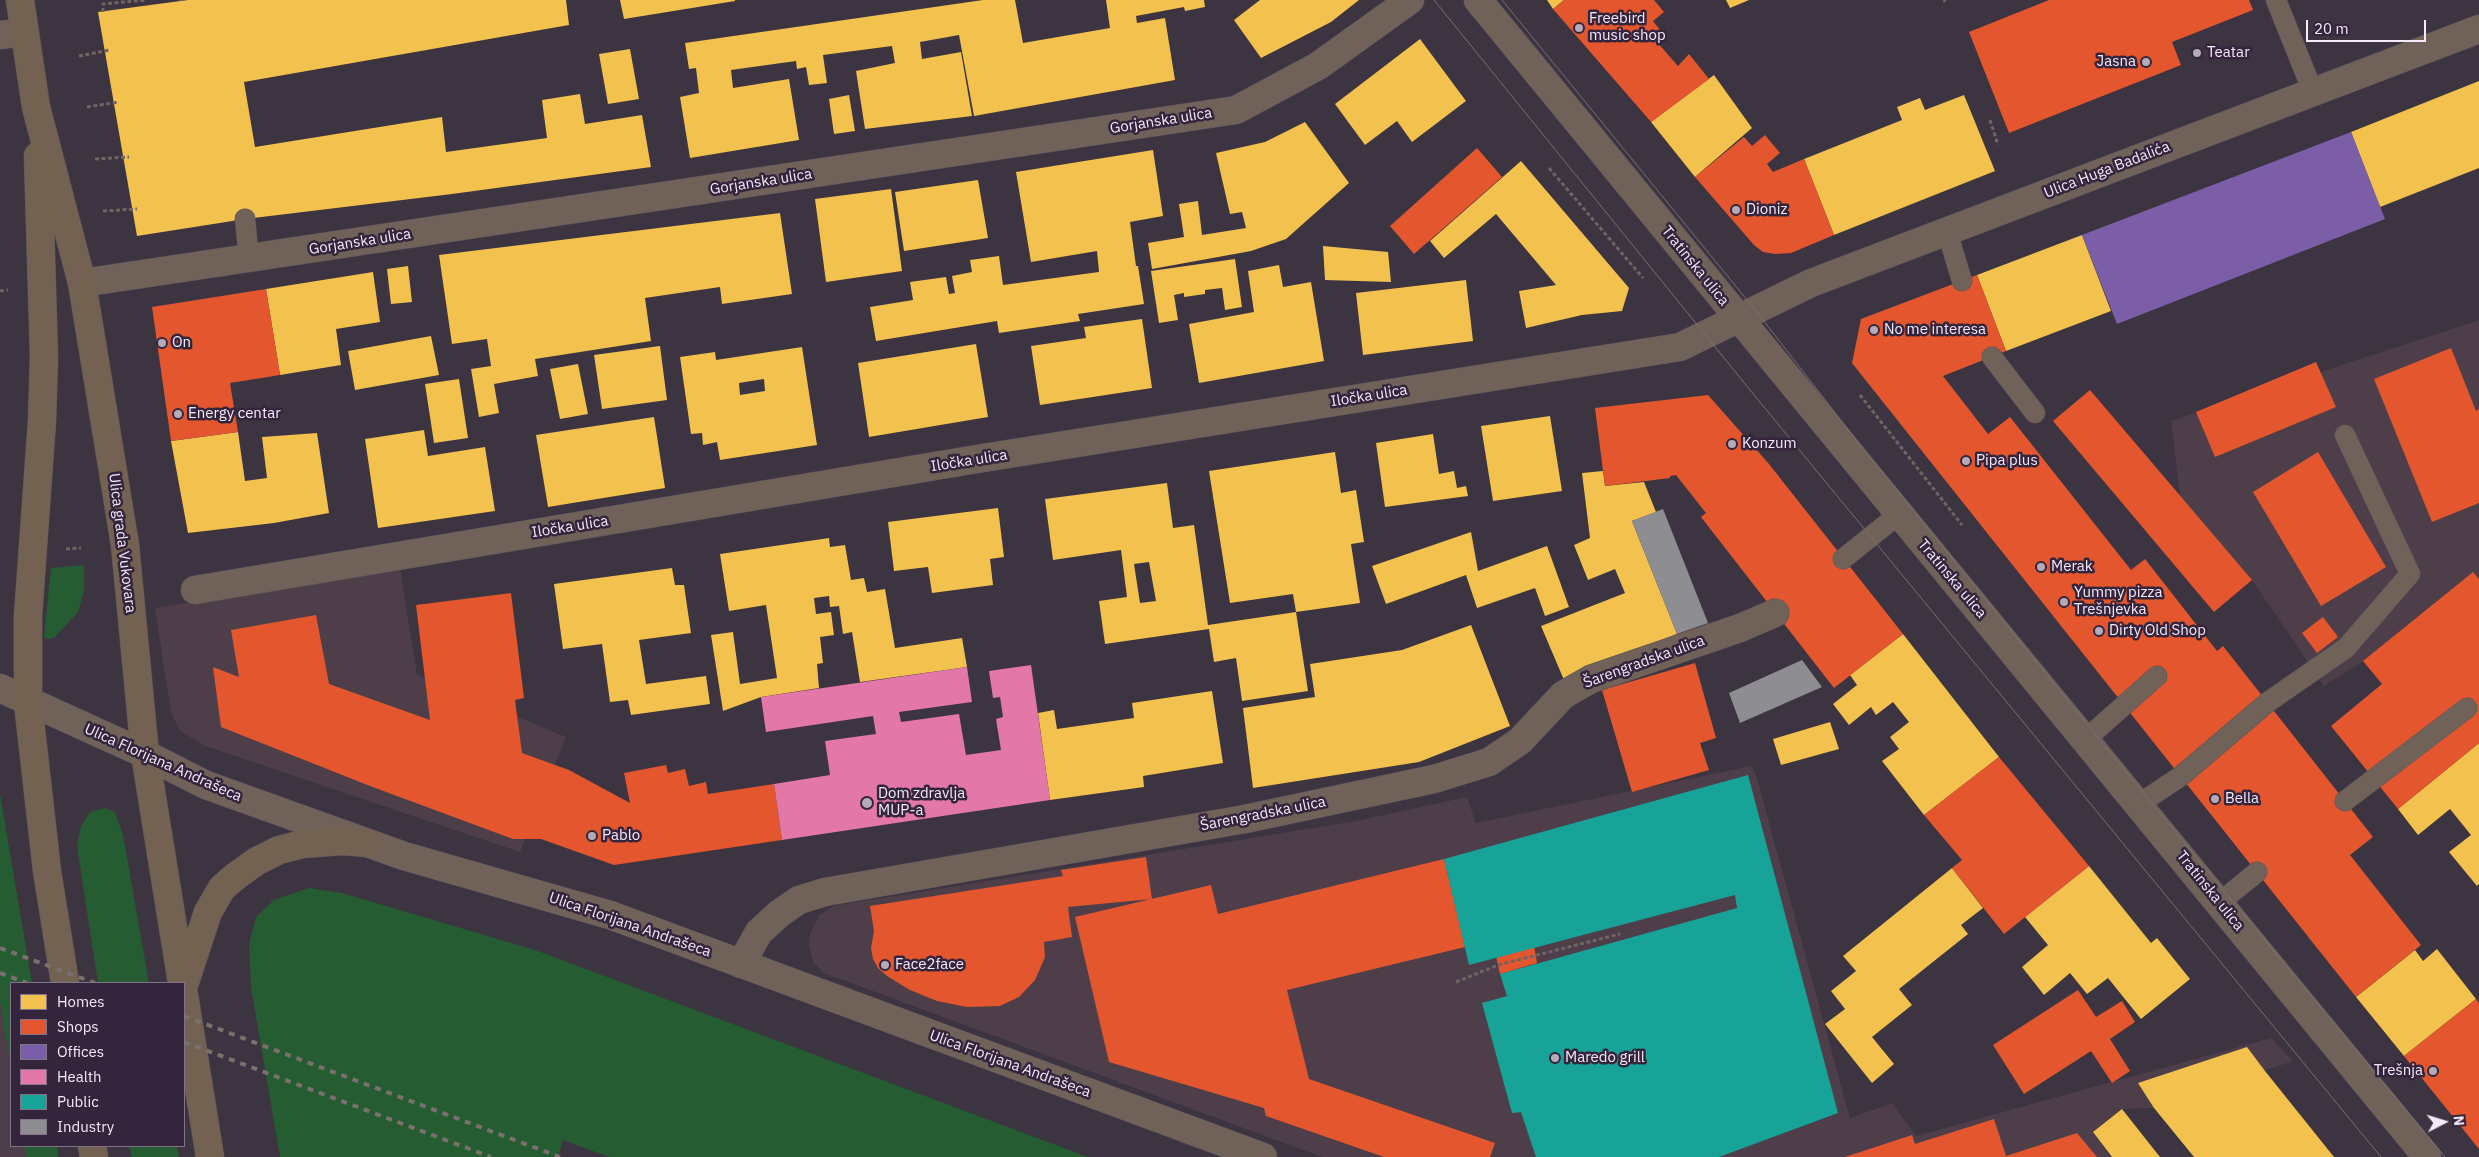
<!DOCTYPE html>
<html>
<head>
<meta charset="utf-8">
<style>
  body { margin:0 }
  #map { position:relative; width:2479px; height:1157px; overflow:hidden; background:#3c3440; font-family:"IBM Plex Sans",sans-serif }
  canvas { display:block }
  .legend { position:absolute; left:10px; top:982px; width:175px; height:165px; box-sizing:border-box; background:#34243c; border:1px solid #817388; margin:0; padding:6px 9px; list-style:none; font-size:15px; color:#f4eaf9 }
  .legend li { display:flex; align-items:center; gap:10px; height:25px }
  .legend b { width:25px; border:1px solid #817388 }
  .north { position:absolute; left:2419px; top:1097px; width:50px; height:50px; -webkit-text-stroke:4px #34243c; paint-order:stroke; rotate:85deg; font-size:14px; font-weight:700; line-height:20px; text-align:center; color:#f4eaf9 }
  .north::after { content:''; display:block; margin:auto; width:18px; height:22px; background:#f4eaf9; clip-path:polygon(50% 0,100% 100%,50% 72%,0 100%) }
  .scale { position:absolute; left:2306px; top:20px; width:120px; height:22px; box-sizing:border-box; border:2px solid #f4eaf9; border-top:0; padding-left:6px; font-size:15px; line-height:18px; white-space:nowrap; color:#f4eaf9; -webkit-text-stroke:4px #34243c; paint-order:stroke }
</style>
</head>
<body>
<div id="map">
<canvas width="2479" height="1157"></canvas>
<ul class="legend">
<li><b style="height:14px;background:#f2c14e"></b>Homes</li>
<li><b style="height:14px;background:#e4572e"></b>Shops</li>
<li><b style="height:14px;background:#7b5ea7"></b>Offices</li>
<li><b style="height:14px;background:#e377a8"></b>Health</li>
<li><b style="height:14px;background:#17a398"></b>Public</li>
<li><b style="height:14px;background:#8d8d92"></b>Industry</li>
</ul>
<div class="north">N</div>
<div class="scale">20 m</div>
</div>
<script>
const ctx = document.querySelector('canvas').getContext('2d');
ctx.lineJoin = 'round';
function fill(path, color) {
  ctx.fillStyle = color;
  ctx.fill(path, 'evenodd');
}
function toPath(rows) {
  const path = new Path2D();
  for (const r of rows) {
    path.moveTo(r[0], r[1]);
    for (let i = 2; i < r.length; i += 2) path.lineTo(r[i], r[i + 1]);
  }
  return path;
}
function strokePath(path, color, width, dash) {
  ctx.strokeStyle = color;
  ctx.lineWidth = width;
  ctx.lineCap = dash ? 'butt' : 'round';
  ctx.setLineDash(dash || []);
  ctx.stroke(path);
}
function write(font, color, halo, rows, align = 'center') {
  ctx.font = font + ' "IBM Plex Sans",sans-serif';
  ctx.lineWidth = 5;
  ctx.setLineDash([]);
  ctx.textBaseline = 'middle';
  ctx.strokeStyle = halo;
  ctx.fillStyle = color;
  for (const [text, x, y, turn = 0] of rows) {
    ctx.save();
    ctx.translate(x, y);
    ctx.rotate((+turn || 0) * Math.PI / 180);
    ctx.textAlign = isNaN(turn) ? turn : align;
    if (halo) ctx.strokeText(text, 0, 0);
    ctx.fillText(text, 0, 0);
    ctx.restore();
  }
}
const commercial = toPath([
  [2479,320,2479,579,2473,572,2363,661,2324,686,2252,580,2180,496,2171,421],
  [400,568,417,675,566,737,520,852,205,746,180,731,171,713,155,608],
  [1751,766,1756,775,1850,1118,1892,1103,1916,1136,2271,1038,2293,1061,2154,1108,2122,1109,2093,1132,2110,1157,1322,1157,824,973,813,962,809,945,810,934,819,915,833,906,1356,821,1467,797,1476,823],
  [0,996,11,1000,11,1146,57,1146,58,1157,0,1157]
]);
const green = toPath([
  [84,565,84,591,78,612,54,638,48,639,44,637,51,568],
  [0,794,32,983,11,983,11,1069,0,1001],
  [105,808,115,812,123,835,149,983,98,983,77,846,81,826,90,812],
  [309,888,342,893,535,950,1088,1157,609,1157,563,1140,558,1157,280,1157,251,987,249,944,256,917,274,900],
  [24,1146,57,1146,58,1157,26,1157],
  [129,1146,177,1146,179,1157,132,1157]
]);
const homes = toPath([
  [188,0,566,0,569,25,244,82,255,147,442,117,446,152,547,138,542,100,580,94,585,124,642,115,651,167,452,194,245,219,137,236,98,12],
  [620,0,735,0,735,1,624,19],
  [983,0,1015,0,1023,43,1110,28,1106,0,1204,0,1205,7,1185,11,1184,7,1136,16,1137,23,1165,18,1175,80,974,116,959,35,920,42,922,59,961,52,972,116,865,129,856,71,895,63,892,46,823,55,827,83,809,85,806,67,797,69,796,61,731,70,733,88,789,79,799,140,690,158,680,97,699,93,696,68,689,69,685,43],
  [1260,0,1359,0,1331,22,1261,58,1234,20],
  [1547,0,1564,0,1553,9],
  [1726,0,1749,0,1730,8],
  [1420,39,1466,101,1412,142,1397,121,1365,145,1335,104],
  [630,49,639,99,608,104,599,54],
  [1714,75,1752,128,1695,177,1651,122],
  [2479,81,2479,168,2380,207,2351,132],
  [849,95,855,131,834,134,829,99],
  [1964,95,1995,171,1834,235,1804,159,1902,120,1897,107,1920,98,1925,110],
  [1305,122,1349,183,1286,239,1251,251,1152,269,1148,243,1184,237,1179,204,1198,201,1202,235,1246,228,1242,212,1230,214,1216,153,1265,142],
  [1153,150,1163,216,1130,222,1136,266,1138,266,1144,304,1078,314,1080,321,999,333,997,321,876,341,870,307,913,300,910,282,946,277,949,294,955,293,952,276,972,272,970,260,999,256,1003,285,1099,272,1097,251,1031,262,1016,172],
  [1521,161,1629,288,1622,311,1582,315,1526,328,1519,291,1556,285,1496,214,1444,258,1430,241],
  [978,180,988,238,904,251,895,192],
  [891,189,902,271,826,282,815,199],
  [780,213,792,294,722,304,720,287,645,298,651,341,535,359,538,376,494,384,499,413,479,417,471,369,491,366,487,339,452,344,439,255],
  [2082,235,2111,311,2006,351,1977,275],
  [1323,246,1388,252,1391,282,1325,280],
  [1235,259,1242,307,1225,310,1222,288,1205,290,1205,294,1184,297,1184,293,1174,295,1178,320,1159,323,1151,271],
  [1279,265,1283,287,1311,282,1324,361,1199,383,1189,324,1254,312,1248,271],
  [408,266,412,302,391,304,387,269],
  [373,272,380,322,336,329,341,365,280,375,266,289],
  [1466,280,1473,341,1363,355,1356,293],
  [1142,319,1152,388,1040,405,1031,346,1086,338,1084,327],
  [431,336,439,375,355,390,348,351],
  [976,344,988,417,869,437,858,363],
  [660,346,667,400,602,409,594,355],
  [802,347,817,445,720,460,717,442,703,445,702,433,691,434,680,357,715,352,716,360],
  [764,379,765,391,740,395,739,383],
  [578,364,588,414,560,419,550,369],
  [459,379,468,438,434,443,425,384],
  [1550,416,1562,491,1493,501,1481,426],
  [654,417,665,488,548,507,536,435],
  [424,430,428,456,485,447,495,511,378,528,365,439],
  [238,432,245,481,267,478,262,437,317,433,329,513,274,523,188,533,171,441],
  [1433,434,1439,474,1454,471,1457,488,1466,486,1468,496,1385,507,1376,443],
  [1335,452,1341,493,1356,490,1364,542,1351,544,1360,603,1296,612,1308,691,1242,701,1236,658,1214,662,1209,629,1105,644,1099,601,1127,597,1121,550,1053,560,1045,499,1167,483,1173,528,1194,525,1208,625,1296,612,1293,594,1230,603,1209,471],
  [1149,562,1156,601,1140,603,1134,564],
  [1603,471,1605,486,1644,482,1656,512,1632,521,1677,634,1564,680,1541,626,1625,593,1615,569,1588,580,1574,545,1590,538,1582,473],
  [998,508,1004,557,990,559,993,585,932,593,928,567,894,571,888,522],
  [1471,532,1478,571,1547,546,1569,607,1545,616,1535,588,1477,608,1466,575,1386,604,1372,566],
  [829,538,830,547,845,545,851,580,864,578,867,592,885,589,895,648,962,638,967,667,860,682,852,632,843,634,839,606,830,607,829,596,814,598,816,614,831,612,834,635,820,637,823,663,817,664,819,688,761,697,723,711,711,635,733,632,740,684,777,678,766,605,729,611,720,554],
  [672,568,675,585,684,585,691,633,639,640,646,684,706,676,710,704,631,715,628,700,610,702,602,644,563,649,554,584],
  [1471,625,1510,726,1419,762,1253,788,1243,708,1315,697,1310,664,1402,650],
  [1903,634,1999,757,1924,815,1882,761,1899,749,1890,737,1909,722,1893,702,1876,715,1871,707,1849,725,1833,704,1857,685,1850,675],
  [1212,691,1223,763,1143,776,1144,787,1050,800,1038,713,1054,710,1057,729,1134,718,1132,703],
  [1830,722,1839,749,1781,765,1773,739],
  [2479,743,2479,884,2477,886,2449,852,2471,835,2450,809,2418,835,2398,809],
  [2089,866,2151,943,2157,938,2190,979,2141,1019,2108,978,2087,994,2070,973,2044,995,2022,967,2048,945,2025,917],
  [1952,868,1983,908,1961,925,1968,934,1899,989,1912,1005,1872,1037,1894,1064,1872,1083,1825,1024,1845,1009,1831,991,1856,971,1843,956],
  [2437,949,2476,999,2404,1056,2356,997,2415,950,2423,961],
  [2247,1047,2265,1071,2334,1157,2194,1157,2154,1108,2138,1083],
  [2122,1109,2160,1157,2112,1157,2093,1132]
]);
const shops = toPath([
  [1564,0,1654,0,1664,12,1653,21,1664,35,1657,42,1678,66,1689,54,1709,79,1651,122,1553,9],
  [2049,0,2249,0,2253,10,2172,42,2181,65,2009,133,1969,32],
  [1765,135,1780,153,1767,164,1773,172,1804,159,1834,235,1791,253,1775,254,1763,252,1754,245,1695,177,1744,137,1752,146],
  [1477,148,1502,177,1414,254,1390,226],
  [1977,275,2006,351,1943,376,1988,434,2010,417,2131,570,2145,559,2217,651,2223,646,2373,837,2350,855,2421,945,2356,997,1852,363,1861,319],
  [266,289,280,375,230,383,238,432,171,441,152,307],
  [2451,348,2476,411,2479,409,2479,503,2432,522,2374,379],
  [2316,362,2336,407,2215,457,2196,412],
  [2090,390,2252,580,2214,612,2053,421],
  [1708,395,1769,464,1903,634,1834,688,1701,517,1706,513,1676,475,1670,476,1670,478,1605,486,1595,408],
  [2318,452,2386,567,2321,606,2253,492],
  [2473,572,2479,579,2479,743,2398,809,2331,726,2382,684,2363,661],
  [511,593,524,698,515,700,522,753,569,770,630,803,624,773,666,765,668,773,685,769,689,786,706,782,708,794,774,784,782,840,614,865,541,839,513,839,370,786,221,727,213,667,239,677,231,630,316,615,329,684,430,720,416,605],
  [2323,617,2338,637,2317,653,2302,633],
  [1695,663,1716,738,1700,743,1709,770,1632,792,1602,690],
  [1999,757,2089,866,2004,934,1952,868,1962,860,1924,815],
  [1146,857,1152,899,1068,907,1072,937,1044,942,1045,957,1035,980,1019,997,1000,1006,967,1007,937,1001,910,990,887,976,878,968,873,959,871,948,874,931,870,906,1063,876,1061,870],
  [1444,859,1465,947,1287,990,1309,1079,1495,1143,1490,1157,1384,1157,1266,1116,1264,1108,1109,1062,1075,917,1211,885,1218,914],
  [1534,946,1537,963,1500,974,1496,956],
  [2078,990,2096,1017,2122,1001,2135,1022,2110,1039,2130,1071,2112,1083,2091,1051,2024,1094,1993,1045],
  [2476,999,2479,1003,2479,1149,2404,1056],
  [1994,1119,2006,1156,2077,1133,2097,1157,1845,1157,1912,1135,1915,1144]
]);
const offices = toPath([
  [2351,132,2385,219,2117,324,2082,235]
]);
const health = toPath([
  [1031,665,1050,800,782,840,774,784,830,775,825,741,876,734,873,716,766,732,761,697,967,667,972,702,899,712,901,722,959,714,966,755,1001,750,996,719,1003,717,1000,697,993,698,989,671]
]);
const public = toPath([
  [1748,775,1838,1113,1719,1157,1536,1157,1521,1112,1512,1113,1482,1003,1507,996,1500,974,1737,908,1735,895,1469,965,1444,859]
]);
const industry = toPath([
  [1663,509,1708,623,1677,634,1632,521],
  [1802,660,1822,687,1740,723,1729,693]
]);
const path = toPath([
  [181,0,181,1],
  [1944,0,1945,2],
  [103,12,103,4,146,0],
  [79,56,110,50],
  [87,107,119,102],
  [1990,120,1998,145],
  [95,159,129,157],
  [1549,168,1643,278],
  [103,211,137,209],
  [0,291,8,290],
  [1860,395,1962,525],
  [66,549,81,548],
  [1456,982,1498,965,1620,934]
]);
const service = toPath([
  [2276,0,2313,92],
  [245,219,249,259],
  [1947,231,1962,281],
  [1992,357,2035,413],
  [1843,559,1899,514],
  [2086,739,2157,676],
  [2345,801,2467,708],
  [2139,804,2181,776,2268,702,2346,648,2410,574,2345,435],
  [2219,903,2257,872]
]);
const minor = toPath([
  [0,35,24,32],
  [82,283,1236,110,1318,66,1410,0],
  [195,590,977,459,1680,347,1811,283,2479,29],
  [0,688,145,754,206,785,404,856,610,915,1263,1157],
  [741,964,759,932,780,913,799,900,825,892,1245,819,1434,779,1489,762,1520,741,1563,695,1591,679,1740,628,1775,613]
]);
const tertiary = toPath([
  [1478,0,2427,1157]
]);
const secondary = toPath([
  [20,0,36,107,82,283,125,545,145,754,182,983],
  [38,156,44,357,42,421,28,616,28,703,47,871,65,983],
  [185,982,208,912,222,888,236,876,257,861,279,850,303,844,342,841,367,843],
  [184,995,210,1157],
  [92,1146,94,1157]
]);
const tram = toPath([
  [1434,0,1750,390,2381,1157],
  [1502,0,1756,311,1861,446,2147,798,2445,1157]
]);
const rail = toPath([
  [0,948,95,983],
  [0,973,27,983],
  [184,1016,560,1157],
  [184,1042,491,1157]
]);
const markers = [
  [1579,28,5,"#b4aab8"],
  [2197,53,5,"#b4aab8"],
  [2146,62,5,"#b4aab8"],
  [1736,210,5,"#b4aab8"],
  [1874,330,5,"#b4aab8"],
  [162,343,5,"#b4aab8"],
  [178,414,5,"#b4aab8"],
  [1732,444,5,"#b4aab8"],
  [1966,461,5,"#b4aab8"],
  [2041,567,5,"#b4aab8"],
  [2064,602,5,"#b4aab8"],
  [2099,631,5,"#b4aab8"],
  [2215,799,5,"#b4aab8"],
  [867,803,6,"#b4aab8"],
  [592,836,5,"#b4aab8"],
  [885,965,5,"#b4aab8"],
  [1555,1058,5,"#b4aab8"],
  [2433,1071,5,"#b4aab8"]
];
const poiNames = [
  ["Freebird",1589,19],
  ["music shop",1589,36],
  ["Teatar",2207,53],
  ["Jasna",2136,62,"right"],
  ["Dioniz",1746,210],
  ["No me interesa",1884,330],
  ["On",172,343],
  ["Energy centar",188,414],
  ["Konzum",1742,444],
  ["Pipa plus",1976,461],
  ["Merak",2051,567],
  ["Yummy pizza",2074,593],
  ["Trešnjevka",2074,610],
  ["Dirty Old Shop",2109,631],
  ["Dom zdravlja",878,794],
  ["MUP-a",878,811],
  ["Bella",2225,799],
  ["Pablo",602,836],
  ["Face2face",895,965],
  ["Maredo grill",1565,1058],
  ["Trešnja",2423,1071,"right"]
];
const streetNames = [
  ["Gorjanska ulica",1161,121,-9],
  ["Ulica Huga Badalića",2107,170,-21],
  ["Gorjanska ulica",761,182,-9],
  ["Gorjanska ulica",360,242,-9],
  ["Tratinska ulica",1695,266,51],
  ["Iločka ulica",1369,396,-9],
  ["Iločka ulica",969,461,-9],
  ["Iločka ulica",570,527,-9],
  ["Ulica grada Vukovara",122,543,83],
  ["Tratinska ulica",1952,579,50],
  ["Šarengradska ulica",1644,662,-20],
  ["Ulica Florijana Andrašeca",163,763,24],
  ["Šarengradska ulica",1263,814,-11],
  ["Tratinska ulica",2210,891,51],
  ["Ulica Florijana Andrašeca",630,925,19],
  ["Ulica Florijana Andrašeca",1010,1064,20]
];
fill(commercial, '#4d3e4a');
fill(green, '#255c32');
fill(homes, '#f2c14e');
fill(shops, '#e4572e');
fill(offices, '#7b5ea7');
fill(health, '#e377a8');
fill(public, '#17a398');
fill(industry, '#8d8d92');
strokePath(service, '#59525d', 21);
strokePath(minor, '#59525d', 29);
strokePath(tertiary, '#59525d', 29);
strokePath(secondary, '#59525d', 29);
strokePath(path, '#6f6561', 3, [4, 2.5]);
strokePath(service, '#706258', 20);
strokePath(minor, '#706258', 28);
strokePath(tertiary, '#706258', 28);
strokePath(secondary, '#736251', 28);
strokePath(tram, '#7a706e', 1);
strokePath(rail, '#7a706e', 4, [6, 6]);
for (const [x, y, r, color] of markers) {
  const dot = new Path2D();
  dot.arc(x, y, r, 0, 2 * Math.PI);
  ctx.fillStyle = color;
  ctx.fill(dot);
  strokePath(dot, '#34243c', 2);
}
write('15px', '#f4eaf9', '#34243c', poiNames, 'left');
write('15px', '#f4eaf9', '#34243c', streetNames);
</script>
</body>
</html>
